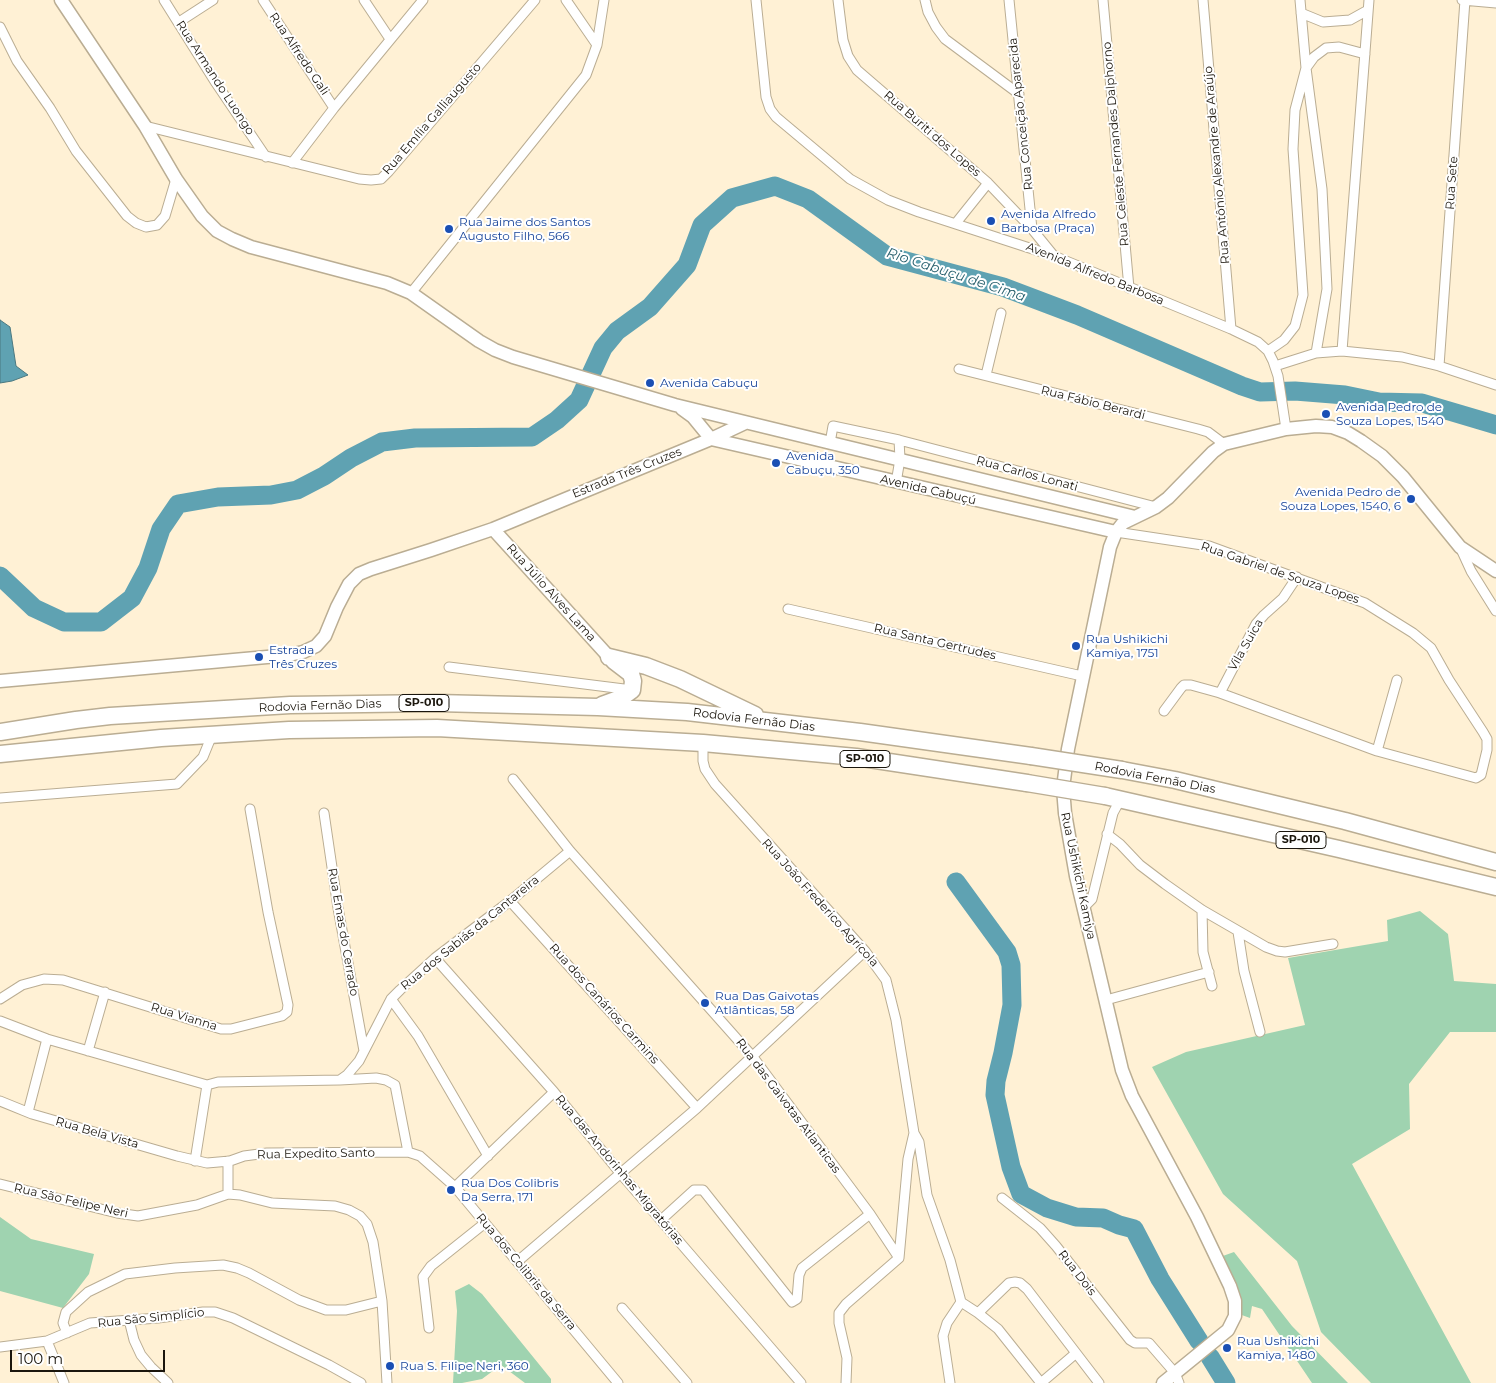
<!DOCTYPE html>
<html>
<head>
<meta charset="utf-8">
<style>
  body { margin:0 }
  #map { position:relative; width:1496px; height:1383px; overflow:hidden; background:#fff1d5; font-family:Montserrat,sans-serif }
  canvas { display:block }
  .scale { position:absolute; left:10px; top:1350px; width:155px; height:22px; box-sizing:border-box; border:2px solid #1b160d; border-top:0; padding-left:6px; font-size:15px; line-height:18px; white-space:nowrap; color:#1b160d; -webkit-text-stroke:4px #fff; paint-order:stroke }
</style>
</head>
<body>
<div id="map">
<canvas width="1496" height="1383"></canvas>
<div class="scale">100 m</div>
</div>
<script>
const ctx = document.querySelector('canvas').getContext('2d');
ctx.lineJoin = 'round';
function fill(path, color) {
  ctx.fillStyle = color;
  ctx.fill(path, 'evenodd');
}
function toPath(rows) {
  const path = new Path2D();
  for (const r of rows) {
    path.moveTo(r[0], r[1]);
    for (let i = 2; i < r.length; i += 2) path.lineTo(r[i], r[i + 1]);
  }
  return path;
}
function strokePath(path, color, width, dash) {
  ctx.strokeStyle = color;
  ctx.lineWidth = width;
  ctx.lineCap = dash ? 'butt' : 'round';
  ctx.setLineDash(dash || []);
  ctx.stroke(path);
}
function write(font, color, halo, rows, align = 'center') {
  ctx.font = font + ' Montserrat,sans-serif';
  ctx.lineWidth = 4;
  ctx.setLineDash([]);
  ctx.textBaseline = 'middle';
  ctx.strokeStyle = halo;
  ctx.fillStyle = color;
  for (const [text, x, y, turn = 0] of rows) {
    ctx.save();
    ctx.translate(x, y);
    ctx.rotate((+turn || 0) * Math.PI / 180);
    ctx.textAlign = isNaN(turn) ? turn : align;
    if (halo) ctx.strokeText(text, 0, 0);
    ctx.fillText(text, 0, 0);
    ctx.restore();
  }
}
const forest = toPath([
  [1420,911,1448,934,1454,981,1496,984,1496,1032,1450,1032,1409,1084,1410,1129,1352,1164,1471,1383,1371,1383,1321,1332,1297,1261,1223,1194,1152,1067,1186,1052,1305,1025,1288,958,1388,941,1387,920],
  [0,1217,31,1239,94,1254,89,1274,63,1308,0,1291],
  [1234,1252,1292,1326,1348,1383,1312,1383,1262,1309,1252,1306,1250,1318,1239,1314,1220,1257],
  [469,1284,482,1294,551,1379,551,1383,525,1383,501,1365,482,1379,462,1383,453,1383,457,1311,455,1291]
]);
const water = toPath([
  [0,320,10,327,16,366,28,375,12,381,0,383,0,320]
]);
const river = toPath([
  [0,576,34,608,64,622,101,622,132,598,148,568,161,529,178,504,218,497,271,495,297,490,324,476,351,458,382,442,415,438,532,437,557,420,579,400,603,348,617,331,650,307,687,265,702,225,732,198,775,186,808,199,887,256,1003,287,1077,315,1242,386,1260,392,1295,391,1345,395,1379,402,1422,403,1496,425],
  [956,882,1007,952,1011,965,1012,1005,1003,1053,996,1081,995,1095,1011,1167,1021,1194,1047,1208,1076,1217,1103,1218,1119,1225,1134,1229,1160,1279,1199,1341],
  [1210,1357,1226,1383]
]);
const street = toPath([
  [164,0,216,83,266,157],
  [263,0,334,108],
  [364,0,390,39],
  [566,0,597,45],
  [756,0,766,97,770,109,776,117,850,179,888,200,919,212,1054,256,1231,329,1258,342,1268,351,1273,361,1278,376,1286,429],
  [838,0,843,40,848,56,857,70,988,183,1032,229,1054,256],
  [925,0,928,12,936,27,945,39,1019,94],
  [1009,0,1032,229],
  [1103,0,1129,288],
  [1203,0,1231,329],
  [1300,0,1306,68,1322,189,1327,289,1316,353],
  [1462,0,1496,3],
  [1301,13,1323,22,1350,20,1368,10],
  [179,22,213,0],
  [0,27,17,61,50,108,76,151,127,216,136,223,146,227,157,225,165,216,176,179],
  [145,126,359,179,371,180,381,179,389,171,535,0],
  [292,163,334,108,423,0],
  [956,223,988,183],
  [411,293,586,75,597,45,604,0],
  [1268,351,1284,340,1295,326,1303,295,1293,149,1295,110,1306,68,1314,57,1326,48,1339,47,1365,54],
  [1342,351,1369,0],
  [1275,366,1316,353,1342,351,1402,357,1439,366,1496,385],
  [1439,366,1465,0],
  [959,369,1198,429,1208,432,1224,444],
  [986,375,1001,313],
  [830,443,833,426,899,440,1156,507],
  [896,483,900,459,899,440],
  [1116,532,1209,546,1365,603,1413,633,1431,648,1449,680,1483,732,1487,739,1487,750,1481,775,1476,778,1377,751,1220,693,1191,685,1184,685,1181,688,1164,711],
  [1460,547,1471,571,1496,611],
  [788,609,1082,676],
  [449,667,632,690],
  [1220,693,1256,624,1264,615,1283,598,1297,577],
  [703,743,703,761,705,769,715,784,865,951,886,980,896,1020,914,1133,908,1159,899,1258],
  [1377,751,1397,680],
  [513,779,570,851,753,1057,870,1214,899,1258],
  [0,798,177,784,203,757,212,735],
  [324,813,338,908,364,1051],
  [1107,834,1120,844,1140,865,1165,884,1202,910,1266,947,1277,951,1285,952,1333,944],
  [510,901,697,1108],
  [1084,907,1092,899,1113,813,1120,800],
  [1202,910,1203,952,1212,986],
  [1238,932,1244,971,1260,1032],
  [435,958,554,1092,621,1174,801,1383],
  [0,999,22,985,44,979,63,980,221,1029,231,1029,282,1016,287,1012,288,1005,268,912,250,809],
  [391,999,418,1036,488,1156],
  [1106,1000,1209,972],
  [0,1021,47,1039,207,1085,218,1082,340,1080,347,1075,359,1061,391,999,400,990,435,958,510,901,570,851],
  [88,1051,105,992],
  [340,1080,376,1078,386,1080,395,1085,408,1152],
  [0,1101,32,1114,177,1156,207,1163,230,1161,244,1156,267,1153,408,1152,420,1156,455,1187,618,1383],
  [28,1112,47,1039],
  [914,1133,919,1142,927,1195,950,1260,961,1302],
  [195,1161,207,1085],
  [228,1161,228,1194],
  [0,1184,117,1213,138,1216,197,1205,228,1194,240,1195,272,1203,335,1206,349,1210,360,1216,367,1224,373,1242,382,1301,387,1383],
  [455,1187,554,1092],
  [1002,1198,1040,1228,1056,1246,1130,1340,1135,1343,1149,1343,1175,1373,1179,1383],
  [661,1220,694,1190,703,1190,792,1302,797,1299,799,1275,802,1268,870,1214],
  [518,1261,697,1108,865,951],
  [961,1302,978,1313,1009,1283,1015,1282,1020,1283,1027,1289,1099,1383],
  [622,1308,687,1383],
  [978,1313,998,1329,1041,1383],
  [129,1320,134,1340,141,1355,151,1367,168,1383],
  [429,1328,423,1277,431,1266,485,1223],
  [67,1333,63,1323,66,1312,88,1292,125,1274,175,1268,223,1265,237,1268,249,1273,299,1300,326,1310,346,1310,382,1301],
  [47,1341,90,1323,158,1318,203,1312,215,1312,233,1318,329,1365,361,1383],
  [0,1347,47,1341,64,1383],
  [846,1383,847,1358,839,1323,839,1313,846,1304,899,1258],
  [950,1383,943,1336,947,1323,961,1302],
  [1041,1383,1075,1354]
]);
const secondary = toPath([
  [61,0,145,126,176,179,202,216,217,231,232,239,251,247,387,283,411,293,479,341,495,350,513,357,675,405,1135,517],
  [682,409,693,417,711,439],
  [711,439,1116,532],
  [493,529,609,657],
  [0,681,289,655,303,652,316,646,325,636,337,607,349,584,359,574,371,569,431,550,493,529,711,439,745,423],
  [1163,1383,1228,1330,1235,1316,1235,1301,1230,1286,1197,1217,1132,1096,1122,1070,1076,876,1065,813,1063,788,1068,749,1110,547,1116,532,1123,523,1156,507,1168,498,1213,452,1224,444,1286,429,1316,426,1332,427,1348,433,1361,441,1382,456,1403,477,1460,547,1496,571]
]);
const highway = toPath([
  [609,657,646,666,680,679,755,715],
  [602,705,621,698,632,690,633,681,631,674,614,661],
  [0,732,76,720,110,716,290,705,437,703,598,707,687,712,860,732,1031,756],
  [0,754,161,738,289,730,437,728,703,743,856,757,1027,783],
  [1122,770,1175,780,1345,821,1496,862],
  [1105,796,1339,849,1496,887]
]);
const highwayBridge = toPath([
  [1031,756,1122,770],
  [1027,783,1105,796]
]);
const markers = [
  [991,221,5,"#1a4fb4"],
  [449,229,5,"#1a4fb4"],
  [650,383,5,"#1a4fb4"],
  [1326,414,5,"#1a4fb4"],
  [776,463,5,"#1a4fb4"],
  [1411,499,5,"#1a4fb4"],
  [1076,646,5,"#1a4fb4"],
  [259,657,5,"#1a4fb4"],
  [705,1003,5,"#1a4fb4"],
  [451,1190,5,"#1a4fb4"],
  [1227,1348,5,"#1a4fb4"],
  [390,1366,5,"#1a4fb4"]
];
const shields = [
  [424,703,50],
  [865,759,50],
  [1301,840,50]
];
const shieldNames = [
  ["SP-010",424,703],
  ["SP-010",865,759],
  ["SP-010",1301,840]
];
const streetNames = [
  ["Rua Alfredo Gali",299,54,56],
  ["Rua Armando Luongo",215,78,57],
  ["Rua Conceição Aparecida",1021,114,-96],
  ["Rua Emília Galliaugusto",432,119,-49],
  ["Rua Buriti dos Lopes",932,134,41],
  ["Rua Celeste Fernandes Dalphorno",1116,144,-95],
  ["Rua Antônio Alexandre de Araújo",1217,165,-95],
  ["Rua Sete",1452,183,-86],
  ["Avenida Alfredo Barbosa",1095,274,22],
  ["Rua Fábio Berardi",1093,403,14],
  ["Estrada Três Cruzes",627,473,-22],
  ["Rua Carlos Lonati",1027,474,15],
  ["Avenida Cabuçú",928,490,13],
  ["Rua Gabriel de Souza Lopes",1280,573,19],
  ["Rua Júlio Alves Lama",551,593,48],
  ["Rua Santa Gertrudes",935,642,13],
  ["Vila Suica",1246,645,-60],
  ["Rodovia Fernão Dias",320,706,-2],
  ["Rodovia Fernão Dias",754,720,7],
  ["Rodovia Fernão Dias",1155,778,11],
  ["Rua Ushikichi Kamiya",1078,876,78],
  ["Rua João Frederico Agrícola",820,903,48],
  ["Rua Emas do Cerrado",343,932,80],
  ["Rua dos Sabiás da Cantareira",470,933,-39],
  ["Rua dos Canários Carmins",604,1004,48],
  ["Rua Vianna",184,1017,17],
  ["Rua das Gaivotas Atlanticas",788,1106,53],
  ["Rua Bela Vista",97,1133,16],
  ["Rua Expedito Santo",316,1154,-1],
  ["Rua das Andorinhas Migratórias",619,1170,50],
  ["Rua São Felipe Neri",71,1201,13],
  ["Rua dos Colibris da Serra",526,1272,50],
  ["Rua Dois",1077,1273,52],
  ["Rua São Simplício",151,1318,-6]
];
const transitNames = [
  ["Avenida Alfredo",1001,214],
  ["Barbosa (Praça)",1001,228],
  ["Rua Jaime dos Santos",459,222],
  ["Augusto Filho, 566",459,236],
  ["Avenida Cabuçu",660,383],
  ["Avenida Pedro de",1336,407],
  ["Souza Lopes, 1540",1336,421],
  ["Avenida",786,456],
  ["Cabuçu, 350",786,470],
  ["Avenida Pedro de",1401,492,"right"],
  ["Souza Lopes, 1540, 6",1401,506,"right"],
  ["Rua Ushikichi",1086,639],
  ["Kamiya, 1751",1086,653],
  ["Estrada",269,650],
  ["Três Cruzes",269,664],
  ["Rua Das Gaivotas",715,996],
  ["Atlânticas, 58",715,1010],
  ["Rua Dos Colibris",461,1183],
  ["Da Serra, 171",461,1197],
  ["Rua Ushikichi",1237,1341],
  ["Kamiya, 1480",1237,1355],
  ["Rua S. Filipe Neri, 360",400,1366]
];
const waterNames = [
  ["Rio Cabuçu de Cima",956,275,18]
];
fill(forest, '#9fd3b0');
fill(water, '#5fa2b2');
strokePath(water, '#4b7880', 1);
strokePath(river, '#5fa2b2', 19);
strokePath(street, '#baad93', 11);
strokePath(secondary, '#baad93', 15);
strokePath(highway, '#baad93', 19);
strokePath(street, '#fff', 9);
strokePath(secondary, '#fff', 12);
strokePath(highway, '#fff', 16);
strokePath(highwayBridge, '#baad93', 19, []);
strokePath(highwayBridge, '#fff', 16);
for (const [x, y, r, color] of markers) {
  const dot = new Path2D();
  dot.arc(x, y, r, 0, 2 * Math.PI);
  ctx.fillStyle = color;
  ctx.fill(dot);
  strokePath(dot, '#fff', 2);
}
for (const [x, y, w] of shields) {
  const box = new Path2D();
  box.roundRect(x - w / 2, y - 8.5, w, 17, 4);
  ctx.fillStyle = '#fff';
  ctx.fill(box);
  strokePath(box, '#1b160d', 1);
}
write('bold 11px', '#1b160d', null, shieldNames);
write('12px', '#1b160d', '#fff', streetNames);
write('12px', '#164399', '#fff', transitNames, 'left');
write('italic 14px', '#275f6c', '#fff', waterNames);
</script>
</body>
</html>
